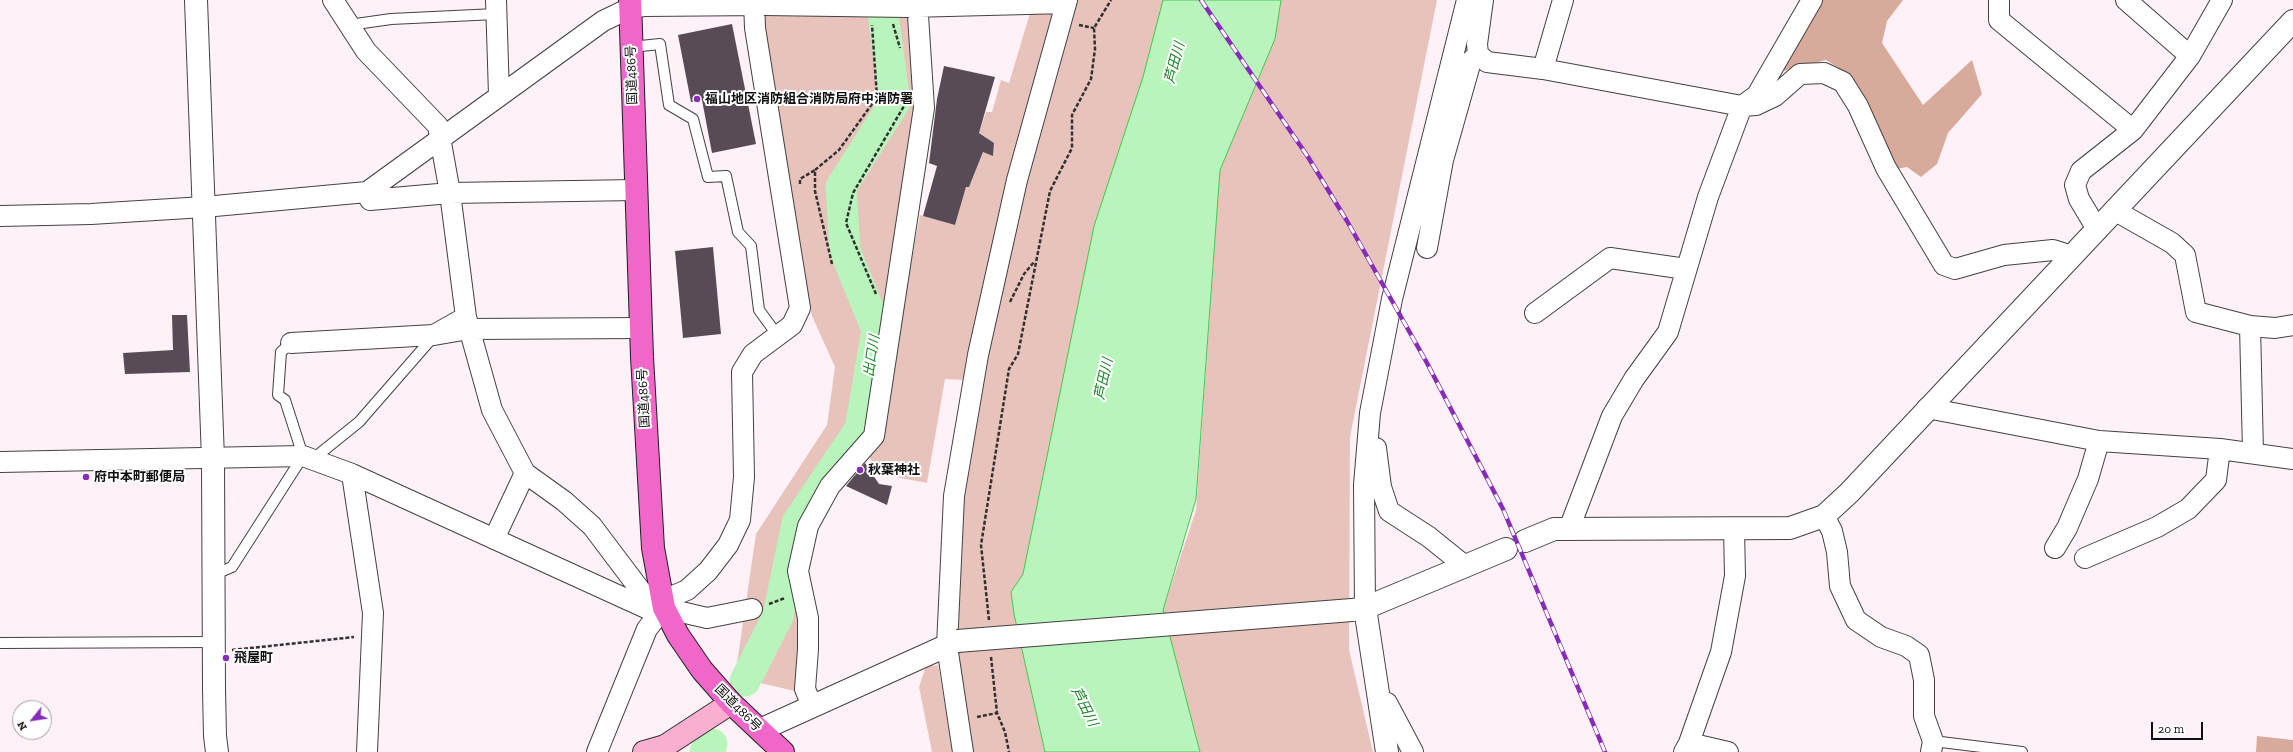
<!DOCTYPE html>
<html>
<head>
<meta charset="utf-8">
<style>
  body { margin:0 }
  #map { position:relative; width:2293px; height:752px; overflow:hidden; background:#fef1f8; font-family:"Zilla Slab",serif }
  canvas { display:block }
  .north { position:absolute; left:12px; top:700px; width:40px; height:40px; box-sizing:border-box; background:#fff; border:1px solid #9f9f9f; border-radius:50%; rotate:240deg; font-size:11px; font-weight:700; line-height:16px; text-align:center; color:#0f0f0f }
  .north::after { content:''; display:block; margin:auto; width:14px; height:18px; background:#862cb9; clip-path:polygon(50% 0,100% 100%,50% 72%,0 100%) }
  .scale { position:absolute; left:2151px; top:722px; width:52px; height:18px; box-sizing:border-box; border:2px solid #0f0f0f; border-top:0; padding-left:5px; font-size:12px; line-height:14px; white-space:nowrap; color:#0f0f0f; -webkit-text-stroke:3px #fff; paint-order:stroke }
</style>
</head>
<body>
<div id="map">
<canvas width="2293" height="752"></canvas>
<div class="north">N</div>
<div class="scale">20 m</div>
</div>
<script>
const ctx = document.querySelector('canvas').getContext('2d');
ctx.lineJoin = 'round';
function fill(path, color) {
  ctx.fillStyle = color;
  ctx.fill(path, 'evenodd');
}
function toPath(rows) {
  const path = new Path2D();
  for (const r of rows) {
    path.moveTo(r[0], r[1]);
    for (let i = 2; i < r.length; i += 2) path.lineTo(r[i], r[i + 1]);
  }
  return path;
}
function strokePath(path, color, width, dash) {
  ctx.strokeStyle = color;
  ctx.lineWidth = width;
  ctx.lineCap = dash ? 'butt' : 'round';
  ctx.setLineDash(dash || []);
  ctx.stroke(path);
}
function write(font, color, halo, rows, align = 'center') {
  ctx.font = font + ' "Zilla Slab","Noto Sans JP",serif';
  ctx.lineWidth = 4;
  ctx.setLineDash([]);
  ctx.textBaseline = 'middle';
  ctx.strokeStyle = halo;
  ctx.fillStyle = color;
  for (const [text, x, y, turn = 0] of rows) {
    ctx.save();
    ctx.translate(x, y);
    ctx.rotate((+turn || 0) * Math.PI / 180);
    ctx.textAlign = isNaN(turn) ? turn : align;
    if (halo) ctx.strokeText(text, 0, 0);
    ctx.fillText(text, 0, 0);
    ctx.restore();
  }
}
const green = toPath([
  [1073,0,1163,0,1023,574,1011,592,1014,614,1045,752,971,752,954,622,962,503,990,331],
  [1281,0,1437,0,1350,437,1349,650,1373,752,1200,752,1163,610,1196,510,1220,170,1275,39],
  [1045,8,1053,15,991,259,964,380,945,379,927,483,880,474,867,453,878,439,920,215,955,225,966,187,969,187,983,152,993,155,994,143,986,141,987,138,979,133,986,112,992,112,1001,80,1009,83,1030,13],
  [765,12,911,18,917,102,868,433,804,520,799,692,735,677,756,534,827,425,835,367,812,316,792,231,762,21],
  [938,665,952,748,953,752,932,752,919,687,926,666]
]);
const forest = toPath([
  [1823,0,1903,0,1887,21,1882,43,1923,105,1972,60,1982,94,1948,133,1937,164,1921,177,1907,167,1891,170,1845,72,1826,60,1780,72],
  [2257,736,2293,740,2293,752,2256,752]
]);
const water = toPath([
  [1163,0,1281,0,1275,39,1220,170,1196,499,1163,610,1200,752,1045,752,1014,614,1011,592,1023,574,1094,226,1143,77,1163,0]
]);
const river = toPath([
  [745,681,778,616,797,523,860,429,877,330,845,251,841,187,895,102,881,0],
  [705,752,712,744]
]);
const building = toPath([
  [732,24,756,144,712,153,702,100,691,102,678,35],
  [944,66,995,77,979,133,994,143,993,156,983,152,969,187,966,187,955,225,923,216,937,166,929,163,937,99],
  [713,247,721,334,683,338,675,251],
  [172,315,187,315,190,372,125,374,123,353,173,350],
  [865,463,879,484,892,486,887,505,846,486]
]);
const path = toPath([
  [893,24,900,48],
  [1079,25,1094,28],
  [800,184,800,179,815,170],
  [832,264,815,191,815,170,839,150,877,97,872,25],
  [876,294,846,223,853,193,904,106],
  [1010,302,1024,274,1034,262],
  [769,604,785,598],
  [989,620,981,545,1009,369,1018,354,1050,191,1072,148,1072,115,1091,79,1095,49,1094,28,1111,0],
  [232,650,354,637],
  [991,657,997,713,1005,732,1009,752],
  [977,717,997,713]
]);
const service = toPath([
  [349,25,391,19,496,14],
  [631,47,660,44,669,105,693,119,708,177,726,176,738,232,751,246,759,310,778,336],
  [313,459,359,422,434,336],
  [213,575,232,567,303,456,285,400,278,395,281,352,291,343],
  [0,643,213,642],
  [1933,741,2022,752]
]);
const minor = toPath([
  [333,0,366,51,438,126,450,193,466,317,434,335],
  [496,0,499,95],
  [1483,0,1477,44,1478,54,1487,62,1543,69,1742,106,1756,105,1775,96,1800,74,1824,73,1843,82,1858,106,1886,168,1944,265,1955,269,2004,255,2053,250,2072,256],
  [1999,0,1999,20,2133,130],
  [2126,0,2190,56],
  [909,7,1066,3],
  [1543,69,1563,0],
  [367,192,370,200,450,193,636,190],
  [2114,210,2172,243,2185,255,2196,312,2250,326,2275,328,2293,325],
  [0,216,91,214,204,207,367,192,603,21,630,8,644,6,764,5],
  [2097,229,2079,199,2075,185,2081,171,2133,130,2190,56,2222,0],
  [1427,248,1443,160,1471,61,1478,54],
  [1535,313,1610,258,1686,269],
  [466,317,492,410,525,473,564,501,592,526,641,591,662,607],
  [2250,326,2253,452],
  [291,343,434,335,469,329,641,328],
  [1927,408,2099,441,2220,449,2293,459],
  [1376,448,1381,487,1389,511,1429,537,1465,566],
  [0,462,303,456,352,474,648,609,664,608,707,618,752,609],
  [352,474,373,613,367,752],
  [1824,516,1832,531,1837,552,1840,586,1856,620,1881,637,1906,646,1919,655,1924,680,1924,716,1933,741,1931,752],
  [1569,529,1612,416,1634,379,1668,332,1708,197,1742,106,1757,95,1812,0],
  [494,539,525,473],
  [2055,548,2067,528,2088,479,2099,441],
  [2085,558,2157,527,2188,509,2216,480,2220,449],
  [1365,608,1364,485,1370,413,1392,299,1467,0],
  [1379,702,1387,703,1413,752],
  [812,706,805,689,808,649,808,618,798,571,808,526,830,486,874,436,924,108,917,0],
  [1689,743,1728,752],
  [597,752,647,629,673,596,687,590,708,571,728,545,740,520,744,477,742,372,753,354,792,325,800,308,755,28,754,0],
  [963,752,947,646,954,496,978,355,1017,180,1067,0],
  [1684,752,1689,743,1721,652,1735,576,1734,528]
]);
const tertiary = toPath([
  [196,0,213,459,214,689,215,736,217,752],
  [1525,541,1554,529,1790,528,1824,516,1849,493,2293,21],
  [1365,608,1387,752],
  [1352,610,1365,608,1506,549],
  [760,730,957,641]
]);
const secondary = toPath([
  [644,752,665,746,731,703]
]);
const trunk = toPath([
  [630,0,642,357,653,548,664,608,678,635,702,670,731,703,783,752]
]);
const rail = toPath([
  [1201,0,1308,157,1347,221,1427,363,1503,509,1605,752]
]);
const minorBridge = toPath([
  [764,5,909,7]
]);
const tertiaryBridge = toPath([
  [957,641,1352,610]
]);
const markers = [
  [697,99,4,"#862cb9"],
  [860,470,4,"#862cb9"],
  [86,477,4,"#862cb9"],
  [226,658,4,"#862cb9"]
];
const streetNames = [
  ["国道486号",632,75,-92],
  ["国道486号",644,398,-93],
  ["国道486号",738,708,45]
];
const poiNames = [
  ["福山地区消防組合消防局府中消防署",705,99],
  ["秋葉神社",868,470],
  ["府中本町郵便局",94,477],
  ["飛屋町",234,658]
];
const waterNames = [
  ["芦田川",1175,63,-75],
  ["出口川",872,356,-81],
  ["芦田川",1104,379,-78],
  ["芦田川",1084,707,63]
];
fill(green, '#e8c3bc');
fill(forest, '#d8aa9c');
fill(water, '#b8f4bb');
strokePath(water, '#42c84d', 1);
strokePath(river, '#b8f4bb', 31);
fill(building, '#574b56');
strokePath(service, '#424242', 12);
strokePath(minor, '#424242', 22);
strokePath(tertiary, '#424242', 24);
strokePath(secondary, '#313131', 24);
strokePath(trunk, '#202020', 24);
strokePath(path, '#313131', 2.5, [4, 2]);
strokePath(service, '#fff', 10);
strokePath(minor, '#fff', 20);
strokePath(tertiary, '#fff', 22);
strokePath(secondary, '#fbafd0', 22);
strokePath(trunk, '#f066c9', 22);
strokePath(rail, '#862cb9', 4.5);
strokePath(rail, '#fff', 3, [9]);
strokePath(minorBridge, '#424242', 22, []);
strokePath(tertiaryBridge, '#424242', 24, []);
strokePath(minorBridge, '#fff', 20);
strokePath(tertiaryBridge, '#fff', 22);
for (const [x, y, r, color] of markers) {
  const dot = new Path2D();
  dot.arc(x, y, r, 0, 2 * Math.PI);
  ctx.fillStyle = color;
  ctx.fill(dot);
  strokePath(dot, '#fff', 1.5);
}
write('13px', '#0f0f0f', '#fff', streetNames);
write('bold 13px', '#0f0f0f', '#fff', poiNames, 'left');
write('italic 14px', '#1b8728', '#fff', waterNames);
</script>
</body>
</html>
